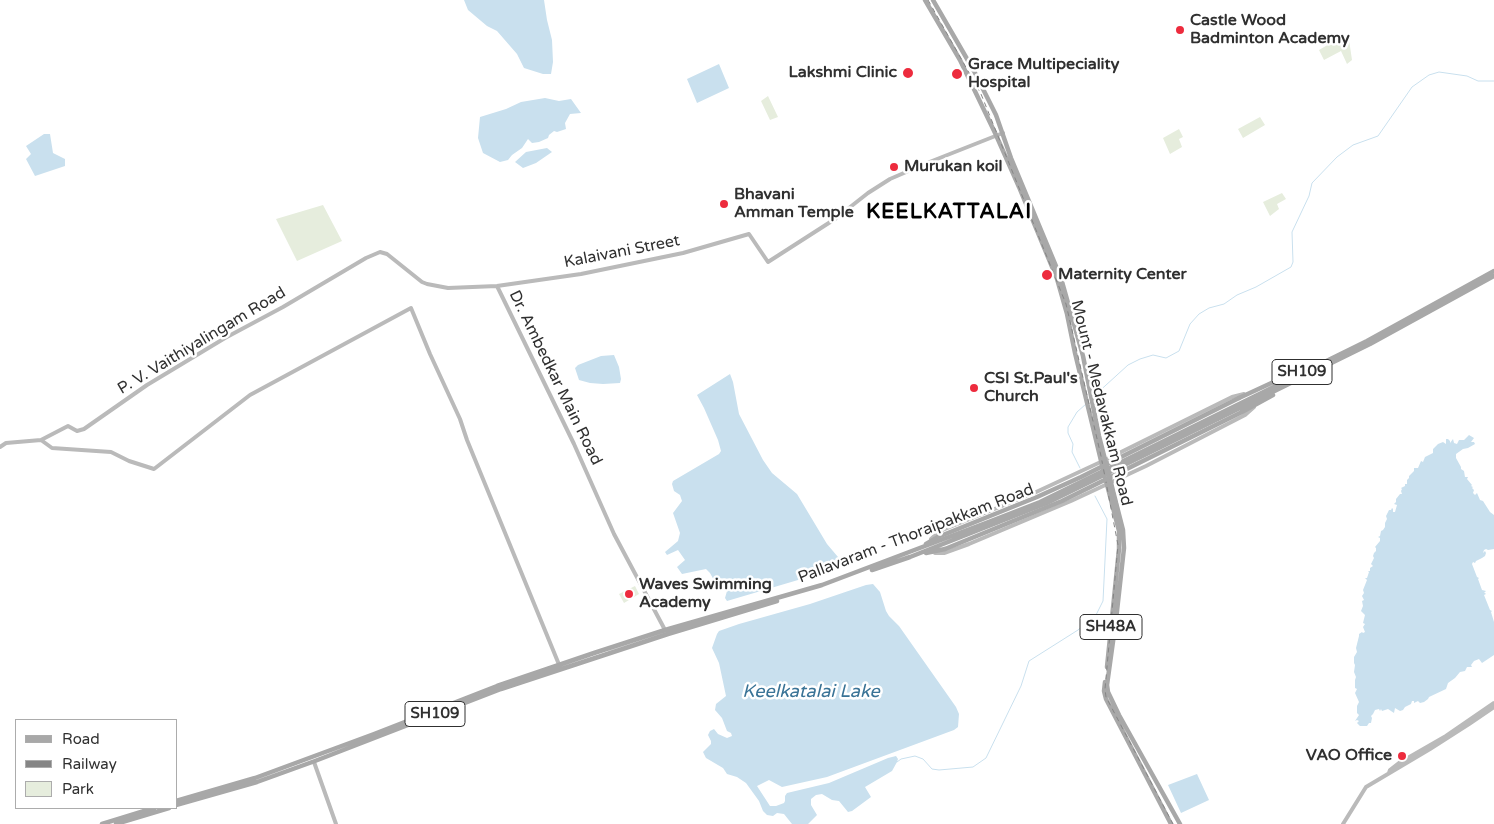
<!DOCTYPE html>
<html>
<head>
<meta charset="utf-8">
<style>
  body { margin:0 }
  #map { position:relative; width:1494px; height:824px; overflow:hidden; background:#fff; font-family:"Varela Round",sans-serif }
  canvas { display:block }
  .legend { position:absolute; left:15px; top:719px; width:162px; height:90px; box-sizing:border-box; background:#fff; border:1px solid #acacac; margin:0; padding:6px 9px; list-style:none; font-size:15px; color:#303030 }
  .legend li { display:flex; align-items:center; gap:10px; height:25px }
  .legend b { width:25px; border:1px solid #acacac }
</style>
</head>
<body>
<div id="map">
<canvas width="1494" height="824"></canvas>
<ul class="legend">
<li><b style="height:6px;background:#a8a8a8"></b>Road</li>
<li><b style="height:6px;background:#858585"></b>Railway</li>
<li><b style="height:14px;background:#e6eddd"></b>Park</li>
</ul>
</div>
<script>
const ctx = document.querySelector('canvas').getContext('2d');
ctx.lineJoin = 'round';
function fill(path, color) {
  ctx.fillStyle = color;
  ctx.fill(path, 'evenodd');
}
function toPath(rows) {
  const path = new Path2D();
  for (const r of rows) {
    path.moveTo(r[0], r[1]);
    for (let i = 2; i < r.length; i += 2) path.lineTo(r[i], r[i + 1]);
  }
  return path;
}
function strokePath(path, color, width, dash) {
  ctx.strokeStyle = color;
  ctx.lineWidth = width;
  ctx.lineCap = dash ? 'butt' : 'round';
  ctx.setLineDash(dash || []);
  ctx.stroke(path);
}
function write(font, color, halo, rows, align = 'center') {
  ctx.font = font + ' "Varela Round",sans-serif';
  ctx.lineWidth = 5;
  ctx.setLineDash([]);
  ctx.textBaseline = 'middle';
  ctx.strokeStyle = halo;
  ctx.fillStyle = color;
  for (const [text, x, y, turn = 0] of rows) {
    ctx.save();
    ctx.translate(x, y);
    ctx.rotate((+turn || 0) * Math.PI / 180);
    ctx.textAlign = isNaN(turn) ? turn : align;
    if (halo) ctx.strokeText(text, 0, 0);
    ctx.fillText(text, 0, 0);
    ctx.restore();
  }
}
const green = toPath([
  [1348,33,1352,60,1347,64,1341,51,1324,60,1319,50],
  [768,96,778,117,770,120,761,101],
  [1260,117,1265,125,1243,138,1238,129],
  [1179,129,1183,137,1179,139,1182,147,1170,154,1163,138],
  [1282,193,1286,199,1277,204,1279,209,1270,216,1263,202],
  [323,205,342,241,297,261,276,219],
  [635,586,639,594,624,603,619,594]
]);
const water = toPath([
  [464,0,544,0,547,20,552,40,553,62,551,74,543,74,524,68,517,54,497,31,487,26,468,10],
  [719,64,729,88,697,103,687,79],
  [545,98,559,101,571,99,581,113,570,114,565,123,566,129,557,132,554,131,549,135,548,138,539,142,532,143,528,139,522,148,512,155,508,160,500,162,483,153,478,138,480,117,506,109,521,102],
  [44,134,50,134,53,153,65,159,65,166,35,176,26,159,31,154,26,146],
  [547,148,552,152,536,163,523,168,515,162,526,152],
  [614,355,619,367,621,379,620,383,603,384,590,383,579,380,575,368,578,365,601,356],
  [730,374,733,382,739,414,763,460,772,473,797,494,827,544,838,557,842,567,727,601,725,598,727,591,725,589,716,584,710,573,706,569,682,574,677,567,685,560,678,550,667,555,665,552,678,541,680,533,673,513,682,501,680,495,674,491,672,484,673,481,719,454,721,451,718,440,704,408,697,395],
  [1469,435,1474,438,1471,442,1474,442,1475,444,1468,448,1463,449,1456,454,1456,458,1461,467,1461,469,1464,471,1465,477,1468,477,1467,479,1472,485,1471,486,1473,487,1472,488,1474,490,1473,493,1475,495,1477,493,1480,500,1483,501,1490,512,1494,515,1494,549,1488,550,1486,549,1484,550,1483,553,1485,551,1486,553,1485,556,1482,558,1476,561,1475,563,1473,562,1472,564,1477,577,1479,578,1478,579,1482,590,1486,591,1485,592,1484,592,1486,594,1484,595,1490,610,1492,611,1491,612,1494,622,1494,655,1482,663,1479,659,1474,661,1471,665,1472,667,1467,667,1465,671,1460,672,1455,678,1448,683,1446,689,1429,697,1428,699,1424,702,1420,703,1418,701,1414,703,1414,701,1412,701,1411,704,1405,707,1403,710,1400,711,1395,708,1394,713,1388,709,1382,711,1381,709,1380,711,1379,709,1375,710,1373,714,1371,716,1372,718,1371,723,1369,723,1367,726,1360,726,1357,723,1359,721,1357,720,1355,721,1359,715,1357,713,1357,706,1359,702,1355,693,1357,689,1355,688,1355,680,1356,677,1354,672,1355,665,1354,663,1354,657,1357,652,1356,648,1359,636,1359,634,1362,632,1363,633,1365,632,1363,627,1365,624,1363,623,1365,615,1361,611,1363,606,1362,601,1364,600,1362,596,1364,593,1363,590,1367,580,1365,578,1367,578,1369,572,1368,571,1370,571,1370,568,1373,566,1371,564,1374,558,1373,556,1374,553,1376,551,1376,548,1375,547,1380,541,1380,538,1378,537,1380,536,1381,531,1383,530,1385,527,1385,523,1387,519,1386,516,1389,510,1391,510,1392,508,1393,509,1393,512,1395,512,1397,505,1394,504,1396,502,1396,499,1400,494,1402,494,1401,491,1402,489,1401,488,1405,486,1405,484,1407,484,1407,480,1409,478,1409,476,1414,471,1414,468,1418,468,1421,461,1423,462,1425,457,1433,453,1433,449,1438,444,1443,442,1446,444,1446,439,1448,439,1450,441,1450,443,1453,439,1454,443,1457,444,1459,440,1464,440],
  [873,584,880,592,886,611,889,616,899,626,956,707,959,714,958,727,954,730,827,777,782,787,769,780,757,786,770,806,776,806,784,803,785,801,785,796,787,793,829,783,888,758,896,756,898,759,897,762,892,771,865,787,871,797,852,811,848,812,839,801,832,800,822,794,816,795,811,799,811,805,817,815,808,824,792,824,784,814,777,813,773,816,767,815,763,811,759,801,746,783,737,777,727,774,723,768,706,758,703,752,711,744,711,741,708,735,710,731,714,729,718,734,727,738,732,736,731,733,727,731,722,718,715,710,716,704,726,696,719,663,712,648,717,634,719,631,739,624,810,604,866,585],
  [1197,774,1209,800,1181,813,1168,785]
]);
const stream = toPath([
  [1094,396,1128,365,1140,359,1153,355,1166,358,1179,351,1190,324,1199,314,1209,308,1224,304,1237,295,1256,287,1291,267,1293,262,1292,232,1309,196,1312,183,1337,157,1353,145,1378,136,1412,87,1429,75,1439,72,1467,76,1478,81,1494,81],
  [1080,468,1072,452,1073,444,1068,433,1068,427,1077,412,1086,404],
  [897,762,901,759,915,756,923,759,932,769,939,770,973,767,986,758,1021,686,1029,661,1078,630,1096,615,1103,601,1107,519,1095,496]
]);
const secondary = toPath([
  [497,286,574,444,614,534,665,630],
  [41,440,52,448,111,452,129,461,154,469,250,395,411,308,430,354,460,419,467,440,560,667],
  [0,447,6,443,41,440,68,426,77,431,84,429,147,385,225,338,283,307,366,258,380,252,387,254,422,282,427,284,448,288,497,286,581,274,683,253,749,234,768,262,835,219,868,193,890,179,927,163,1003,133],
  [931,539,940,531,1034,493,1105,460,1232,397,1244,394],
  [935,553,944,553,969,544,1071,501,1146,466,1245,415,1254,407],
  [314,762,336,824],
  [1389,773,1390,770,1399,763,1446,736,1494,703],
  [1343,824,1366,787,1430,749,1469,724,1494,707]
]);
const primary = toPath([
  [925,0,960,60,996,135,1019,187,1057,279,1067,314,1075,353,1103,469],
  [933,0,974,71,996,115,1011,158,1061,278,1083,356,1099,436,1107,467],
  [1239,398,1280,379,1288,377],
  [1242,412,1273,395],
  [1109,475,1123,530,1124,548,1116,620,1107,685,1108,692,1119,715,1180,824],
  [1105,477,1119,531,1119,549,1107,667],
  [926,544,938,537],
  [926,553,945,549],
  [872,570,910,557,1047,503,1370,344,1494,276],
  [1105,682,1104,691,1106,699,1171,824],
  [176,801,255,778,374,734,497,686,594,653,665,630,822,585,991,521,1040,502,1091,477,1367,341,1494,271],
  [176,805,257,782,315,761,501,689,668,634,777,601],
  [102,824,154,808],
  [116,824,169,808]
]);
const rail = toPath([
  [928,0,981,94,1066,304,1101,456,1118,545,1105,689,1106,697,1173,824]
]);
const primaryBridge = toPath([
  [938,537,1037,497,1081,477,1239,398],
  [945,549,1062,501,1242,412]
]);
const markers = [
  [1180,30,5,"#ed2b3d"],
  [908,73,6,"#ed2b3d"],
  [957,74,6,"#ed2b3d"],
  [894,167,5,"#ed2b3d"],
  [724,204,5,"#ed2b3d"],
  [1047,275,6,"#ed2b3d"],
  [974,388,5,"#ed2b3d"],
  [629,594,5,"#ed2b3d"],
  [1402,756,5,"#ed2b3d"]
];
const shields = [
  [1302,372,60],
  [1111,627,62],
  [435,714,60]
];
const shieldNames = [
  ["SH109",1302,372],
  ["SH48A",1111,627],
  ["SH109",435,714]
];
const poiNames = [
  ["Castle Wood",1190,21],
  ["Badminton Academy",1190,39],
  ["Grace Multipeciality",968,65],
  ["Hospital",968,83],
  ["Lakshmi Clinic",897,73,"right"],
  ["Murukan koil",904,167],
  ["Bhavani",734,195],
  ["Amman Temple",734,213],
  ["Maternity Center",1058,275],
  ["CSI St.Paul's",984,379],
  ["Church",984,397],
  ["Waves Swimming",639,585],
  ["Academy",639,603],
  ["VAO Office",1392,756,"right"]
];
const streetNames = [
  ["Kalaivani Street",622,252,-11],
  ["P. V. Vaithiyalingam Road",202,341,-31],
  ["Dr. Ambedkar Main Road",555,378,64],
  ["Mount - Medavakkam Road",1101,403,76],
  ["Pallavaram - Thoraipakkam Road",916,534,-21]
];
const waterNames = [
  ["Keelkatalai Lake",811,692]
];
const districtNames = [
  ["KEELKATTALAI",949,212]
];
fill(green, '#e6eddd');
fill(water, '#c9e0ee');
strokePath(stream, '#c9e0ee', 1);
strokePath(secondary, '#bababa', 4);
strokePath(primary, '#a8a8a8', 4.5);
strokePath(rail, '#858585', 1, [5, 4]);
strokePath(primaryBridge, '#a8a8a8', 4.5);
for (const [x, y, r, color] of markers) {
  const dot = new Path2D();
  dot.arc(x, y, r, 0, 2 * Math.PI);
  ctx.fillStyle = color;
  ctx.fill(dot);
  strokePath(dot, '#fff', 2);
}
for (const [x, y, w] of shields) {
  const box = new Path2D();
  box.roundRect(x - w / 2, y - 12.5, w, 25, 4);
  ctx.fillStyle = '#fff';
  ctx.fill(box);
  strokePath(box, '#303030', 1);
}
write('bold 15px', '#303030', null, shieldNames);
write('bold 16px', '#303030', '#fff', poiNames, 'left');
write('16px', '#303030', '#fff', streetNames);
write('italic 18px', '#397396', '#fff', waterNames);
ctx.letterSpacing = '1px';
write('bold 21px', '#000', '#fff', districtNames);
ctx.letterSpacing = '0px';
</script>
</body>
</html>
